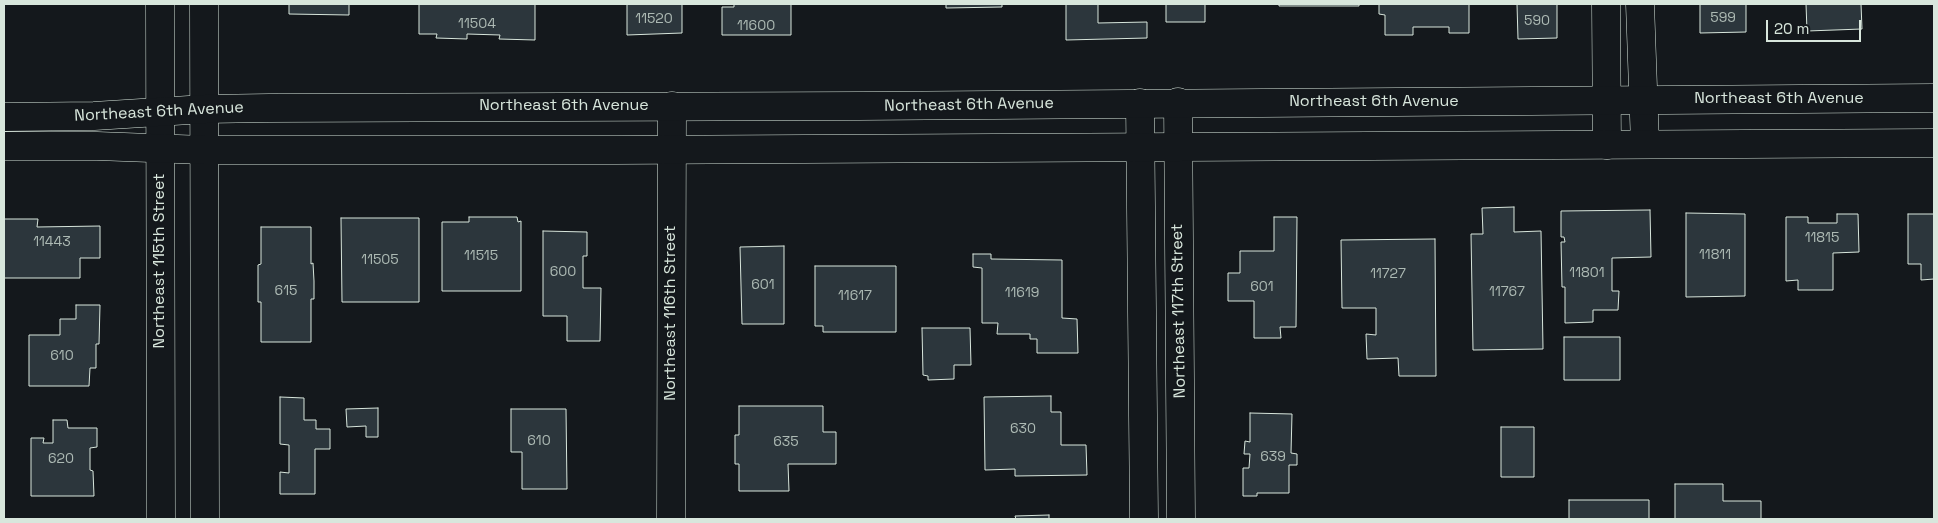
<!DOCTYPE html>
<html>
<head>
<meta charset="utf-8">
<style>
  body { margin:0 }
  #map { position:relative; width:1938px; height:523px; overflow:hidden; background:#14181c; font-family:"Space Grotesk",sans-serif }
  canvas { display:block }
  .frame { position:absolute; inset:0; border:5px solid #d8e6dc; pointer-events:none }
  .scale { position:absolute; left:1766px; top:20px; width:95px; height:22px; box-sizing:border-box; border:2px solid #d8e6dc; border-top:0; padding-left:6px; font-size:15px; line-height:18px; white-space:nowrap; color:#d8e6dc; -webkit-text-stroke:4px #14181c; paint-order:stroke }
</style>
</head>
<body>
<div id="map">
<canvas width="1938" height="523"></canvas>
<div class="frame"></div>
<div class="scale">20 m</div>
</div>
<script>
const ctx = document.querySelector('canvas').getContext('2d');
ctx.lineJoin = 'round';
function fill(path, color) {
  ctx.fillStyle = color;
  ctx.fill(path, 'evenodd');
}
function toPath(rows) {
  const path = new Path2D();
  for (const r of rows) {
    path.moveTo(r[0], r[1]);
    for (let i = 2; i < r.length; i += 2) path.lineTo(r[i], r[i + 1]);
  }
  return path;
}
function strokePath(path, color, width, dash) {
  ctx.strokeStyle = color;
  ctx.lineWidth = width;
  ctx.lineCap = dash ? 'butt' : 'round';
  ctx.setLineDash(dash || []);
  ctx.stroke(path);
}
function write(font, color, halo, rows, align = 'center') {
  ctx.font = font + ' "Space Grotesk",sans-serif';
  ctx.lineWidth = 4;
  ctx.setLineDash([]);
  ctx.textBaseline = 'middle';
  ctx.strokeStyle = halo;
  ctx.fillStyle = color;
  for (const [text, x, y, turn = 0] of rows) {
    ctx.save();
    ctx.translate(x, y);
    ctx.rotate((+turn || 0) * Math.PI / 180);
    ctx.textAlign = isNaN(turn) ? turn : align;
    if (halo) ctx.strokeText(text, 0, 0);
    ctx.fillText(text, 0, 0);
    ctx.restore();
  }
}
const building = toPath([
  [289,4,349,4,349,15,289,14,289,4],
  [419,4,535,4,535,40,499,39,500,35,467,34,467,39,436,38,437,34,419,34,419,4],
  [627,4,682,4,682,33,627,35,627,4],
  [734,4,791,4,791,35,722,35,722,7,734,7,734,4],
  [946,4,1002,4,1002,7,946,8,946,4],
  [1066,4,1098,4,1098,23,1147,22,1147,38,1066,40,1066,4],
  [1166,4,1205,4,1205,22,1166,22,1166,4],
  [1279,4,1359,4,1359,6,1279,6,1279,4],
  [1379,4,1469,4,1469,33,1449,33,1449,27,1413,27,1413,35,1385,35,1385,15,1379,14,1379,4],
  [1517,4,1557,4,1557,38,1518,39,1517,4],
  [1700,4,1746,4,1746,32,1700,33,1700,4],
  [1806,4,1861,4,1862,29,1807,31,1806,4],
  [1514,207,1514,232,1541,231,1543,349,1473,350,1471,234,1483,234,1482,208,1514,207],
  [1650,210,1651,257,1612,258,1612,291,1619,291,1618,310,1593,310,1593,322,1565,323,1565,287,1562,287,1561,242,1565,242,1564,237,1561,237,1561,211,1650,210],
  [1686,213,1745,214,1745,296,1686,297,1686,213],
  [1837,214,1858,214,1859,252,1833,253,1833,290,1798,290,1798,280,1786,281,1786,217,1808,217,1808,223,1837,223,1837,214],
  [1908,214,1934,214,1934,279,1921,280,1921,264,1908,264,1908,214],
  [469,217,517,217,518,222,521,221,521,291,442,291,442,222,469,222,469,217],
  [1274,217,1297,217,1296,327,1280,327,1281,338,1254,338,1254,301,1228,301,1228,273,1240,273,1240,251,1274,251,1274,217],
  [341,218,419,218,419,302,342,302,341,218],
  [4,219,38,219,37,227,100,226,100,258,80,258,80,278,4,278,4,219],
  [261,227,311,227,311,264,313,263,314,281,314,299,311,299,311,342,261,342,261,302,258,302,258,265,261,264,261,227],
  [543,231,587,232,587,256,583,256,583,288,601,288,600,341,567,341,567,316,543,316,543,231],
  [1435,239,1436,376,1399,376,1398,358,1367,359,1366,334,1376,335,1376,308,1342,308,1341,240,1435,239],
  [784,246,784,324,742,324,740,247,784,246],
  [973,254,991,254,991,259,1062,260,1062,318,1077,319,1078,353,1037,353,1037,339,1030,339,1030,334,997,334,998,323,982,323,982,268,973,267,973,254],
  [815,266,896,266,896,332,823,332,823,326,815,326,815,266],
  [76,305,100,305,99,344,96,344,96,368,90,368,89,386,29,386,29,335,60,335,60,319,76,319,76,305],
  [922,328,970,328,971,365,954,365,954,379,928,380,928,376,923,375,922,328],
  [1564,337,1620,337,1620,380,1564,380,1564,337],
  [1051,396,1051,412,1061,412,1061,445,1086,445,1087,475,1015,476,1015,469,985,470,984,397,1051,396],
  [280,397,304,398,304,420,316,420,316,429,330,429,330,449,315,449,315,494,280,494,280,472,289,473,289,445,280,444,280,397],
  [739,406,823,406,823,432,836,432,836,464,788,464,789,491,739,491,739,464,735,464,735,435,739,435,739,406],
  [378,408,378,437,366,437,366,426,347,427,346,409,378,408],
  [511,409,566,409,567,489,522,489,522,452,511,452,511,409],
  [1250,413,1292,414,1291,453,1297,454,1297,465,1289,465,1289,493,1257,493,1257,496,1243,496,1243,468,1249,468,1250,454,1244,454,1245,441,1250,442,1250,413],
  [53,420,67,420,68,428,97,428,97,447,90,448,90,470,93,471,94,496,31,496,31,438,44,438,43,443,53,443,53,420],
  [1501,427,1534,427,1534,477,1501,477,1501,427],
  [1675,484,1723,484,1723,501,1761,501,1761,519,1675,519,1675,484],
  [1569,500,1649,500,1649,519,1569,519,1569,500],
  [1049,515,1049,519,1010,519,1016,519,1015,516,1049,515]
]);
const street = toPath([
  [160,4,161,519],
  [204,4,205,519],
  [1606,4,1607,145],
  [1640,4,1645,144],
  [1178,102,1181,519],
  [1140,103,1144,519],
  [671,519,672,106]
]);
const secondary = toPath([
  [4,117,94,116,205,109,269,108,859,106,1934,98],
  [4,146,97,146,204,150,616,150,1934,143]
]);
const numberNames = [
  ["599",1723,18],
  ["11520",654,19],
  ["590",1537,21],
  ["11504",477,24],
  ["11600",756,26],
  ["11815",1822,238],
  ["11443",52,242],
  ["11811",1715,255],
  ["11515",481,256],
  ["11505",380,260],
  ["600",563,272],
  ["11801",1587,273],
  ["11727",1388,274],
  ["601",763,285],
  ["601",1262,287],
  ["615",286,291],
  ["11767",1507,292],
  ["11619",1022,293],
  ["11617",855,296],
  ["610",62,356],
  ["630",1023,429],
  ["610",539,441],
  ["635",786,442],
  ["639",1273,457],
  ["620",61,459]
];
const streetNames = [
  ["Northeast 6th Avenue",1779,99],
  ["Northeast 6th Avenue",1374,102],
  ["Northeast 6th Avenue",969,105,-1],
  ["Northeast 6th Avenue",564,106],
  ["Northeast 6th Avenue",159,112,-3],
  ["Northeast 115th Street",160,261,-90],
  ["Northeast 117th Street",1179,311,-91],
  ["Northeast 116th Street",671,313,-90]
];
fill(building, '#2c363c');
strokePath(building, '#d8e6dc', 1);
strokePath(street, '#d8e6dc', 29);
strokePath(secondary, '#d8e6dc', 29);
strokePath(street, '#14181c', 28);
strokePath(secondary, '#14181c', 28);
write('14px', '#adbab4', null, numberNames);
write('16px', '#d8e6dc', '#14181c', streetNames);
</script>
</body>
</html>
